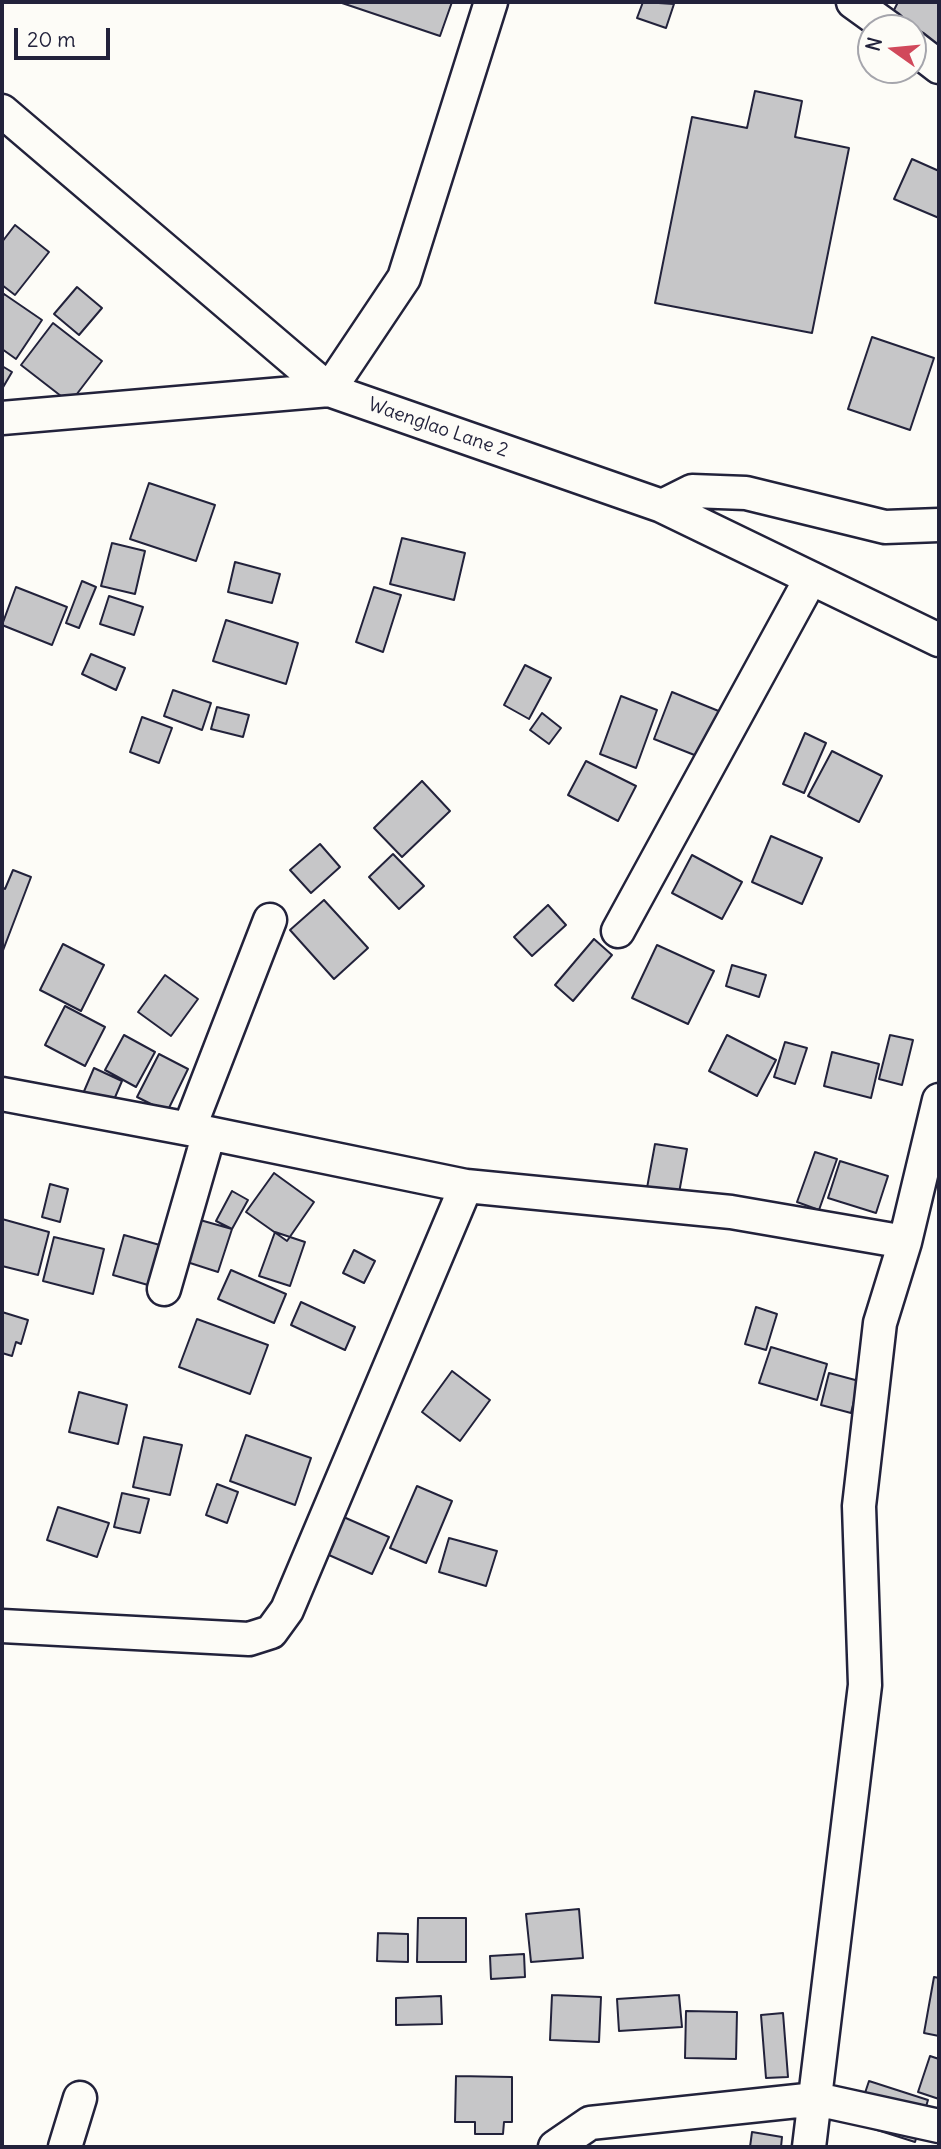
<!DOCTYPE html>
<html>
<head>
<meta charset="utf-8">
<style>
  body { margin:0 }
  #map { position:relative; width:941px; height:2149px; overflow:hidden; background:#fdfcf7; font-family:Delius,sans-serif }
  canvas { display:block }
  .frame { position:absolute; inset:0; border:4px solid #22223b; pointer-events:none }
  .north { position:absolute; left:857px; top:14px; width:70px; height:70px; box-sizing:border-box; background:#fdfcf7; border:2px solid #a5a5ac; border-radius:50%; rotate:285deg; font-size:19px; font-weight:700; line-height:28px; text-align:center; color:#22223b }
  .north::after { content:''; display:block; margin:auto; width:24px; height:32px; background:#d1495b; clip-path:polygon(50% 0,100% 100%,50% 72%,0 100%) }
  .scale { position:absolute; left:14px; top:28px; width:96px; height:32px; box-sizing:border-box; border:4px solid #22223b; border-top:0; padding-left:9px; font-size:21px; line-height:24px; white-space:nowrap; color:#22223b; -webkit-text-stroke:5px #fdfcf7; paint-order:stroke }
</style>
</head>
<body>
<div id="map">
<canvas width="941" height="2149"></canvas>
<div class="frame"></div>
<div class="north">N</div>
<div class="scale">20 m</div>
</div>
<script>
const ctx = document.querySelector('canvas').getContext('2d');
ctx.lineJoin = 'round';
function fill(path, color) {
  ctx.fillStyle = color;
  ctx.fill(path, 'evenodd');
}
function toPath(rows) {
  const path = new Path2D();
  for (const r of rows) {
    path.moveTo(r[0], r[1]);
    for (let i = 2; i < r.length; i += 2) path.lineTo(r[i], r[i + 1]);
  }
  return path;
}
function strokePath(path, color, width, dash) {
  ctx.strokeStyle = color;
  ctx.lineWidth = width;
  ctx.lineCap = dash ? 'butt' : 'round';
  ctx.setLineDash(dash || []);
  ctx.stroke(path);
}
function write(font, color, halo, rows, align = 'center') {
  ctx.font = font + ' Delius,sans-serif';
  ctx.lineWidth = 7;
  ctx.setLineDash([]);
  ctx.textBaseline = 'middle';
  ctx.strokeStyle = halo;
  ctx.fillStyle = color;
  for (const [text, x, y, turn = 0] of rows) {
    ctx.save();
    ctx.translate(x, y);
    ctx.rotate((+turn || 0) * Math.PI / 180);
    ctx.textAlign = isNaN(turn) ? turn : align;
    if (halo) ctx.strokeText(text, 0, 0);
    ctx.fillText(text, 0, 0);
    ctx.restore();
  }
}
const building = toPath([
  [339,2,452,2,440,36,339,2],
  [643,2,674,4,666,28,637,18,643,2],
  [898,2,939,3,939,76,913,62,913,28,885,28,898,2],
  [755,91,802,101,795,137,849,148,812,333,655,303,692,117,747,128,755,91],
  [912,159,939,171,939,218,894,199,912,159],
  [15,225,49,252,15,295,2,285,2,242,15,225],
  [77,287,102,308,79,335,54,314,77,287],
  [4,294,42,320,16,359,2,349,2,298,4,294],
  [53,323,102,361,70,403,21,365,53,323],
  [872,337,934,358,910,430,848,409,872,337],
  [2,366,12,372,2,389,2,366],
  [149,483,215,505,196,561,130,539,149,483],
  [402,538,465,553,454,600,390,584,402,538],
  [112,543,145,551,135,594,101,586,112,543],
  [235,562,280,574,272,603,228,592,235,562],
  [82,581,96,587,79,628,66,623,82,581],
  [16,587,67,607,52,645,2,625,16,587],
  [374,587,401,595,383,652,356,642,374,587],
  [109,596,143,607,134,635,100,624,109,596],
  [226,620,298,643,286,684,213,661,226,620],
  [91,654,125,668,116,690,82,674,91,654],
  [525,665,551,678,529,719,504,705,525,665],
  [173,690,211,703,202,730,164,716,173,690],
  [672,692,721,712,702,758,654,739,672,692],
  [621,696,657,710,636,768,600,754,621,696],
  [217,707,249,715,243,737,211,729,217,707],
  [542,713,561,728,549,744,530,730,542,713],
  [142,717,172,728,159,763,130,752,142,717],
  [805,733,826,743,804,793,783,784,805,733],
  [832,751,882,776,859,822,808,796,832,751],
  [586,761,636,786,618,821,568,795,586,761],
  [422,781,450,811,402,857,374,828,422,781],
  [771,836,822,858,802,904,752,882,771,836],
  [320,844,340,867,311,893,290,870,320,844],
  [393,854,424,886,399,909,369,877,393,854],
  [692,855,742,882,722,919,672,893,692,855],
  [13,870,31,877,2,953,2,887,5,889,13,870],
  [324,900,368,948,334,979,290,930,324,900],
  [548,905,566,925,532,956,514,937,548,905],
  [594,939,612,955,573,1001,555,985,594,939],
  [63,944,104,965,81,1011,40,990,63,944],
  [657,945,714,971,688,1024,632,998,657,945],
  [732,965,766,975,759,997,726,986,732,965],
  [165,975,198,999,171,1036,138,1012,165,975],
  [65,1006,105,1027,85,1066,45,1045,65,1006],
  [124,1035,155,1052,136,1087,105,1070,124,1035],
  [727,1035,776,1060,757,1096,709,1071,727,1035],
  [890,1035,913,1040,902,1085,879,1079,890,1035],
  [785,1042,807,1048,795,1084,774,1077,785,1042],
  [832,1052,879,1064,871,1098,824,1086,832,1052],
  [159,1054,188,1069,167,1112,137,1097,159,1054],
  [94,1068,122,1081,110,1109,82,1096,94,1068],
  [655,1144,687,1149,679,1193,647,1188,655,1144],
  [815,1152,837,1159,819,1210,797,1202,815,1152],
  [840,1161,888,1176,876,1213,828,1198,840,1161],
  [274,1173,314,1202,287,1241,246,1212,274,1173],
  [50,1184,68,1189,60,1222,42,1217,50,1184],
  [232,1191,248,1200,232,1229,216,1221,232,1191],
  [2,1219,49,1232,38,1275,2,1266,2,1219],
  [200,1220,232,1229,218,1272,187,1262,200,1220],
  [275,1232,305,1242,290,1286,259,1276,275,1232],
  [124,1235,167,1247,155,1287,113,1275,124,1235],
  [54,1237,104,1249,93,1294,43,1281,54,1237],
  [354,1250,375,1261,364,1283,343,1273,354,1250],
  [231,1270,286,1294,274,1323,218,1299,231,1270],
  [301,1302,355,1327,345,1350,291,1325,301,1302],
  [756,1307,777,1314,766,1350,745,1344,756,1307],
  [2,1312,28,1320,21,1344,16,1342,12,1356,2,1353,2,1312],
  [197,1319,268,1345,250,1394,179,1367,197,1319],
  [771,1347,827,1364,817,1400,759,1383,771,1347],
  [452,1371,490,1400,460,1441,422,1412,452,1371],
  [829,1373,859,1381,851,1413,821,1405,829,1373],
  [79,1392,127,1405,118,1444,69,1432,79,1392],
  [246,1435,311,1458,295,1505,230,1481,246,1435],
  [144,1437,182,1445,170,1495,133,1487,144,1437],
  [217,1484,238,1492,227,1523,206,1515,217,1484],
  [417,1486,452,1501,426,1563,390,1548,417,1486],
  [122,1493,149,1499,140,1533,114,1527,122,1493],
  [58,1507,109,1523,97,1557,47,1540,58,1507],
  [339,1515,389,1537,372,1574,322,1552,339,1515],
  [449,1538,497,1551,486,1586,439,1572,449,1538],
  [579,1909,583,1958,531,1962,526,1914,579,1909],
  [418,1918,466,1918,466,1962,417,1962,418,1918],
  [378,1933,408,1934,408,1962,377,1961,378,1933],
  [524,1954,525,1977,491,1979,490,1956,524,1954],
  [934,1977,939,1978,939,2036,924,2033,934,1977],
  [552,1995,601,1997,599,2042,550,2040,552,1995],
  [679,1995,682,2027,619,2031,617,1999,679,1995],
  [441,1996,442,2024,396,2025,396,1998,441,1996],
  [686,2011,737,2012,736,2059,685,2058,686,2011],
  [783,2013,788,2077,766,2078,761,2015,783,2013],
  [930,2056,939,2059,939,2099,918,2092,930,2056],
  [456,2076,512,2077,512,2122,504,2122,503,2134,475,2134,475,2122,455,2122,456,2076],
  [869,2081,928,2100,915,2142,855,2123,869,2081],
  [752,2132,782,2137,781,2147,750,2147,752,2132]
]);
const minor = toPath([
  [853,2,889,28],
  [913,47,939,67],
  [2,111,329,390,662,506,939,640],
  [2,418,329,390,404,278,491,2],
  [662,506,692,491,746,493,885,527,939,525],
  [618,931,811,578],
  [2,1094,189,1129,466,1186,731,1212,905,1242],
  [189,1129,270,920],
  [164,1289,209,1133],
  [2,1626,249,1639,271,1632,287,1610,466,1186],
  [65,2147,80,2098],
  [555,2147,590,2123,816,2099,939,2126],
  [809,2147,865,1685,859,1506,880,1323,905,1242,939,1100]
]);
const streetNames = [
  ["Waenglao Lane 2",438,428,19]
];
fill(building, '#c6c6c8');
strokePath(building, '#22223b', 2);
strokePath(minor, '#22223b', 37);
strokePath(minor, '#fdfcf7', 32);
write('19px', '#22223b', '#fdfcf7', streetNames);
</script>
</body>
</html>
